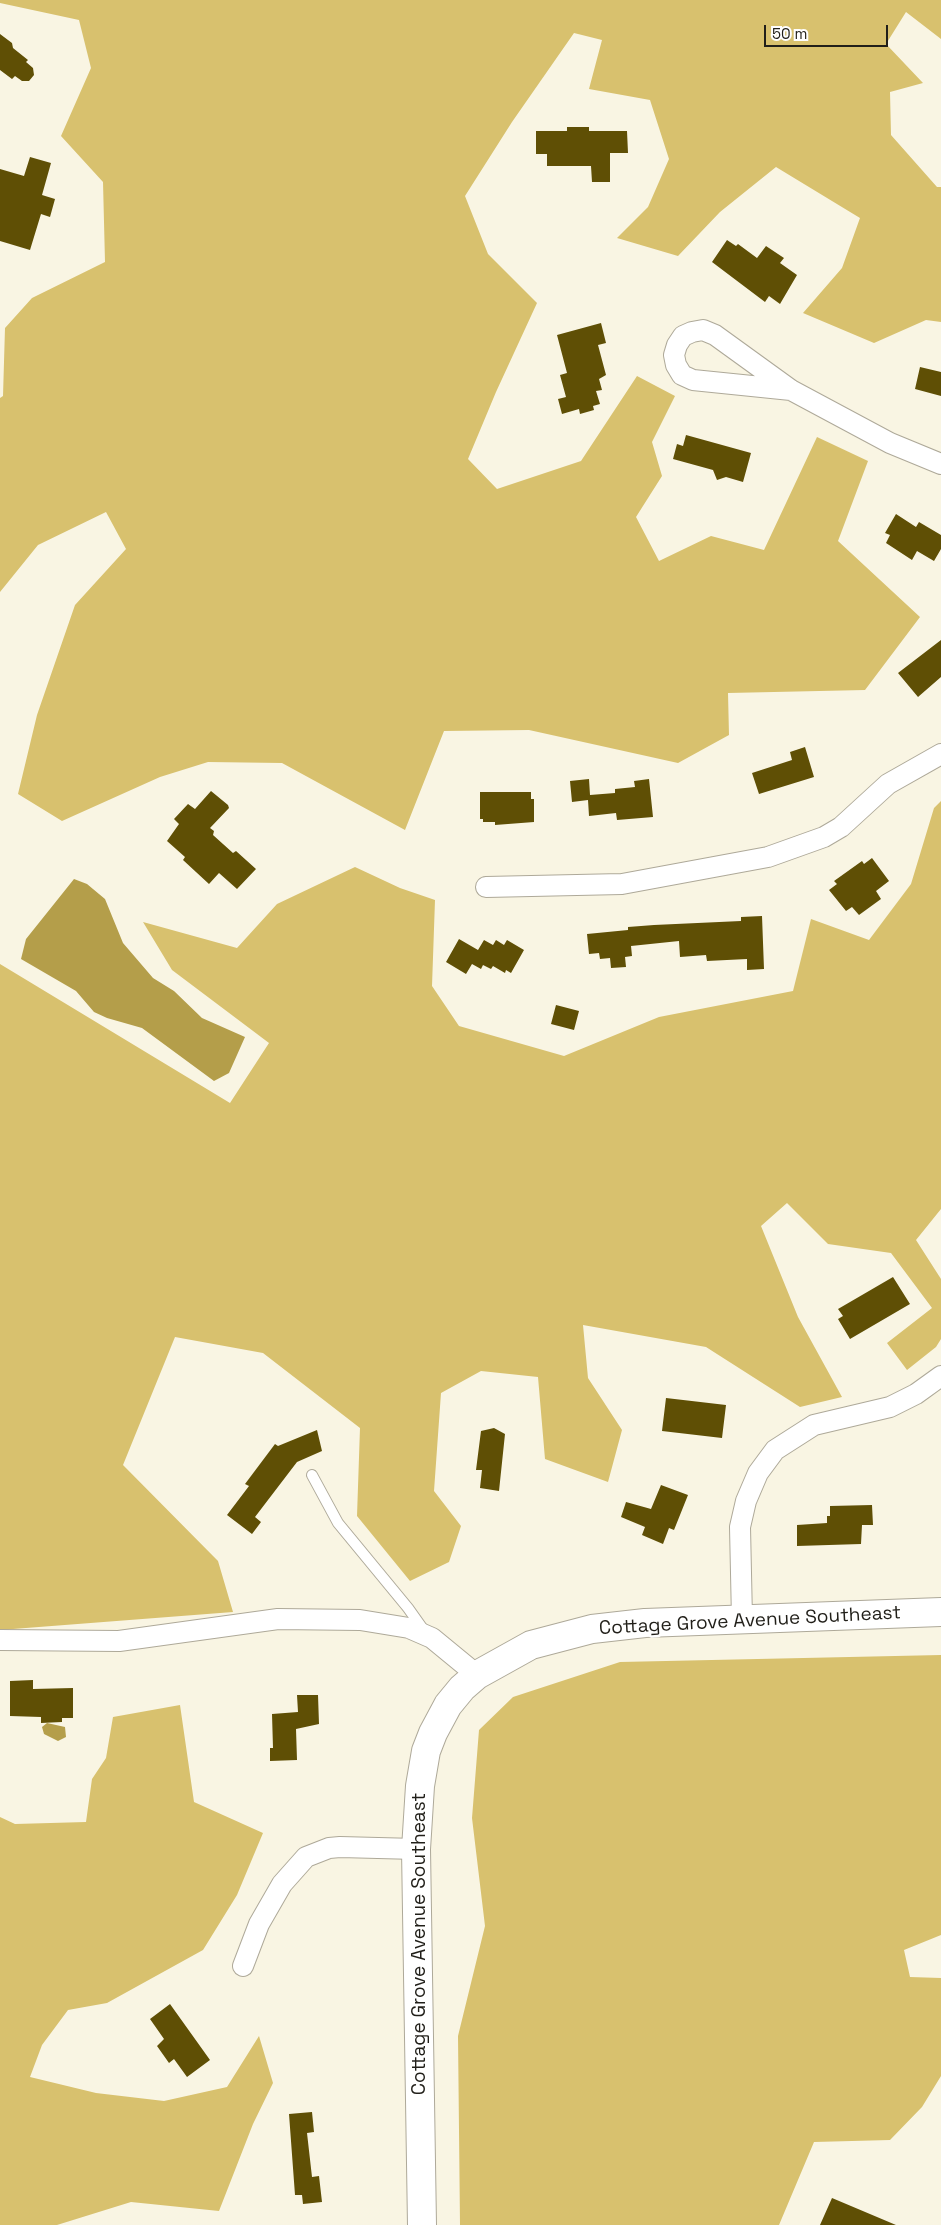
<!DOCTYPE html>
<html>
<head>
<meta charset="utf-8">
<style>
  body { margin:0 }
  #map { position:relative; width:941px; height:2225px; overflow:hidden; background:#f9f5e3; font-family:"Space Grotesk",sans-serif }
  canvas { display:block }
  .scale { position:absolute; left:764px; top:25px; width:124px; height:22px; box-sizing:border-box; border:2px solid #211f19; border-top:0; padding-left:6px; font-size:15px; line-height:18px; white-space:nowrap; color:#211f19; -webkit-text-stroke:4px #fff; paint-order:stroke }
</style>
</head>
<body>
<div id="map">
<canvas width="941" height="2225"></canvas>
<div class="scale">50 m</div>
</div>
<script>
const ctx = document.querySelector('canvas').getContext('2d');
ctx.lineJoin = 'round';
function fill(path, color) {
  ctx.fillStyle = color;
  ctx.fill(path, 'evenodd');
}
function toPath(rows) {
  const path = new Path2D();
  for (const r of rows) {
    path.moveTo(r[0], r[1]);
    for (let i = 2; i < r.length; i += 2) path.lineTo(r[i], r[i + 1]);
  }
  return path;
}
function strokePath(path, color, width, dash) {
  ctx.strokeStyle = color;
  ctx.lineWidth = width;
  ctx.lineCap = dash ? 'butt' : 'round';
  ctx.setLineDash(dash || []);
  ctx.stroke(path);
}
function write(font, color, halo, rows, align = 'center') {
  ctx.font = font + ' "Space Grotesk",sans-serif';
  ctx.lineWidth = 5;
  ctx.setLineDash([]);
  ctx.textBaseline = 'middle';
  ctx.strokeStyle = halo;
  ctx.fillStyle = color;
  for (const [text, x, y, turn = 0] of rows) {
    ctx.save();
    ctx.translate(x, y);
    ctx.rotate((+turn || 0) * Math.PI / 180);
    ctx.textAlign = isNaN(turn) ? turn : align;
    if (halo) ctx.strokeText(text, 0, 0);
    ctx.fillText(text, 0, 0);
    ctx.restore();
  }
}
const forest = toPath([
  [0,0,941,0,941,39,906,12,886,44,923,83,890,92,891,135,937,187,941,187,941,322,926,320,874,343,803,313,842,268,860,218,776,167,720,212,678,256,617,238,648,207,669,159,650,100,589,89,602,40,574,33,512,122,465,196,488,254,537,303,496,392,468,459,497,489,581,461,637,376,675,396,652,442,662,476,636,517,659,561,711,536,764,550,817,437,868,461,838,541,920,617,865,690,728,693,729,735,678,763,529,730,444,731,405,830,282,763,208,762,160,777,62,821,18,794,37,715,75,605,126,549,106,512,38,545,0,592,0,398,3,396,5,328,32,298,105,262,103,182,61,136,91,68,79,20,0,3],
  [941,801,941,1209,916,1240,941,1279,941,1339,936,1347,907,1370,887,1343,932,1308,891,1253,828,1244,787,1203,761,1226,798,1317,842,1397,800,1407,706,1347,583,1325,588,1378,622,1430,608,1482,545,1459,538,1377,481,1371,441,1393,434,1491,461,1526,449,1562,410,1581,357,1516,360,1428,263,1353,175,1337,123,1465,218,1561,233,1612,0,1630,0,964,230,1103,269,1043,172,970,143,922,237,948,277,904,355,867,400,888,435,900,432,986,459,1026,564,1056,659,1017,793,991,811,919,869,940,911,884,934,808],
  [941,1655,941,1935,904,1950,910,1977,941,1978,941,2076,922,2107,890,2140,814,2142,779,2225,460,2225,458,2036,485,1926,472,1818,479,1730,513,1697,620,1662],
  [180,1705,194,1802,263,1833,237,1895,203,1950,107,2003,68,2010,42,2045,30,2077,96,2093,164,2101,227,2087,259,2036,273,2083,253,2124,219,2211,131,2202,57,2225,0,2225,0,1817,15,1824,86,1822,92,1779,106,1758,113,1717]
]);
const water = toPath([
  [74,879,87,884,105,899,123,943,153,978,174,991,202,1018,245,1037,229,1073,214,1081,142,1028,107,1018,94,1012,76,991,21,959,26,939],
  [47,1723,65,1727,66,1737,58,1741,44,1734,42,1727]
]);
const building = toPath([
  [0,34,12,43,13,48,28,60,26,62,33,68,34,75,29,81,22,81,15,76,12,79,0,70],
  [567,127,589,127,589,131,627,131,628,153,610,153,610,182,592,182,591,166,547,166,547,154,536,154,536,131,567,131],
  [30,157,51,163,42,195,55,199,50,217,41,214,30,250,0,241,0,169,24,176],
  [727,240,736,246,738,244,757,258,766,246,784,258,780,263,797,275,780,304,769,296,765,302,712,262],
  [601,323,606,343,598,345,606,375,599,379,602,390,596,391,600,404,593,406,594,410,580,414,579,409,562,414,558,399,566,397,560,375,567,373,557,335],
  [920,367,941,372,941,396,915,389],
  [686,435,751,453,743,482,726,477,717,480,713,470,673,459,677,444,683,446],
  [896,514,916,527,919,522,941,535,941,549,934,561,917,551,912,560,886,543,890,535,885,533],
  [941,640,941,677,918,697,898,673],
  [805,747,814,777,759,794,752,773,792,760,790,752],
  [589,779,590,795,615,793,615,789,635,787,634,781,649,779,653,817,617,820,616,813,589,816,588,800,572,802,570,781],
  [211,791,228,805,229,808,210,828,214,831,213,835,233,853,236,851,256,869,237,889,219,873,209,884,183,860,185,857,167,841,179,824,174,819,188,804,195,809],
  [480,792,531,792,531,799,534,799,534,822,495,825,495,822,483,822,483,819,480,819],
  [872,858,889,881,876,891,881,899,859,915,852,907,846,911,829,890,837,884,834,881,862,861,864,864],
  [762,916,764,969,747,970,747,959,707,961,706,955,680,957,679,941,631,946,632,956,625,957,626,967,611,968,610,958,600,959,599,953,589,954,587,934,628,930,628,927,654,925,741,921,741,917],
  [459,939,478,950,484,940,493,945,496,940,504,945,507,940,524,950,511,973,506,970,505,973,493,966,491,969,483,965,481,969,472,964,466,974,446,962],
  [556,1005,579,1011,574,1030,551,1024],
  [893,1277,910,1304,850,1339,838,1319,843,1316,838,1309],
  [666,1398,726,1405,722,1438,662,1431],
  [494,1428,505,1434,499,1491,480,1488,482,1470,476,1470,481,1431],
  [317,1430,322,1451,297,1462,255,1517,261,1522,252,1534,227,1515,249,1486,245,1484,275,1444,278,1446],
  [661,1485,688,1495,674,1530,669,1528,663,1544,642,1535,645,1527,621,1517,626,1502,651,1509],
  [872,1505,873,1525,862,1525,861,1544,797,1546,797,1525,827,1523,827,1516,830,1516,830,1506],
  [33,1680,33,1689,73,1688,73,1718,62,1718,62,1722,41,1723,41,1717,10,1716,10,1681],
  [297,1695,318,1695,319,1724,296,1729,297,1760,270,1761,270,1748,273,1748,272,1714,298,1712],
  [170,2004,210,2060,187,2077,174,2059,169,2063,157,2046,164,2039,150,2019],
  [312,2112,314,2132,307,2133,312,2177,319,2176,322,2202,303,2204,302,2195,295,2195,289,2114],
  [832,2198,896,2225,820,2225]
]);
const service = toPath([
  [312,1475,338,1523,408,1608,425,1632]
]);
const minor = toPath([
  [791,390,693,380,682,375,676,365,674,355,677,345,683,336,692,332,703,330,715,335,791,390,890,443,941,464],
  [486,887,622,884,768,857,824,837,841,827,888,784,941,754],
  [742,1619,740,1527,746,1501,758,1473,775,1450,814,1425,890,1407,916,1394,941,1376],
  [0,1640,119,1641,278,1619,360,1620,409,1628,432,1638,477,1675],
  [243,1966,259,1924,282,1884,306,1857,329,1848,340,1847,416,1849]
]);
const secondary = toPath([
  [422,2225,416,1849,420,1786,426,1751,433,1733,448,1705,462,1688,477,1675,531,1645,592,1629,645,1623,941,1612]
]);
const streetNames = [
  ["Cottage Grove Avenue Southeast",750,1621,-3],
  ["Cottage Grove Avenue Southeast",420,1944,-90]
];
fill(forest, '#d8c16e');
fill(water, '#b49e4a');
fill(building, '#5f4f05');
strokePath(service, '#aea999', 12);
strokePath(minor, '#aea999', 22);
strokePath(secondary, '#aea999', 30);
strokePath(service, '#fff', 10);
strokePath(minor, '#fff', 20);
strokePath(secondary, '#fff', 28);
write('19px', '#211f19', '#fff', streetNames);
</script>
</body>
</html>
